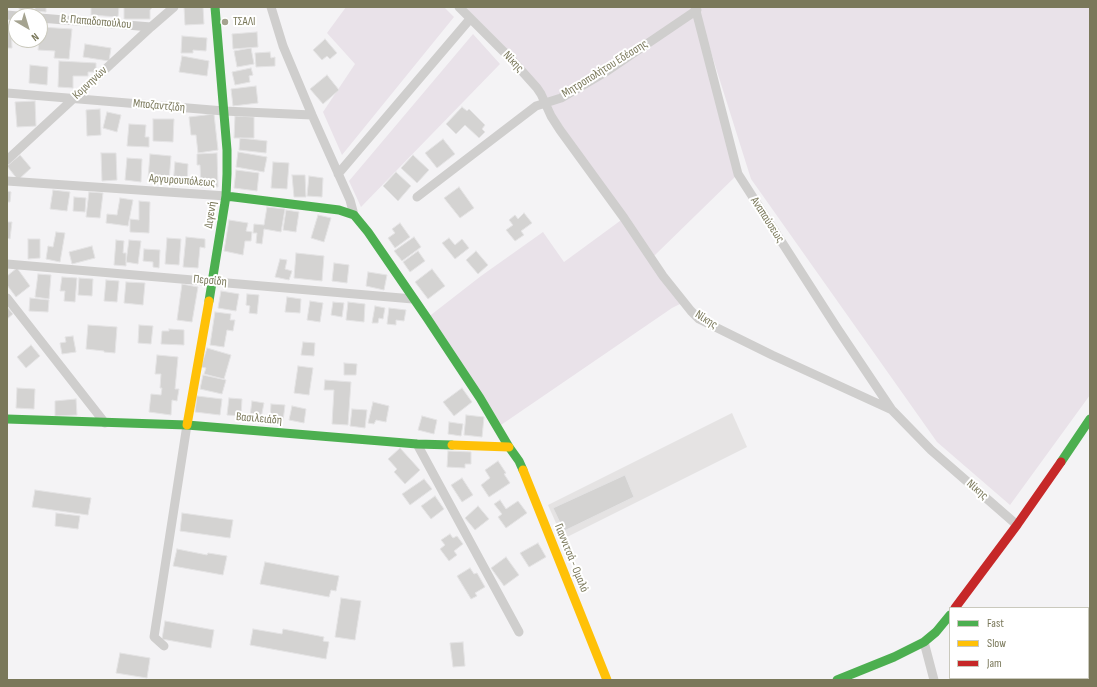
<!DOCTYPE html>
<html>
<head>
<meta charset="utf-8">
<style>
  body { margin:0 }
  #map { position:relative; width:1097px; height:687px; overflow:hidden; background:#f4f3f5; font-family:"Sofia Sans Condensed",sans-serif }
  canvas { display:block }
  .frame { position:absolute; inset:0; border:8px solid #7a785a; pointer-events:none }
  .legend { position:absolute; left:949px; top:607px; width:140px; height:72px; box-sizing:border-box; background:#fff; border:1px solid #cac9bd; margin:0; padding:5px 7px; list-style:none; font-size:12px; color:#7a785a }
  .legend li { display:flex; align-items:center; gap:8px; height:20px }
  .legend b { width:20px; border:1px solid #cac9bd }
  .north { position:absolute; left:8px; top:8px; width:40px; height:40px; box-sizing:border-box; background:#fff; border:1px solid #cac9bd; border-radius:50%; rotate:142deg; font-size:11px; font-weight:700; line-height:16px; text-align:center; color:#7a785a }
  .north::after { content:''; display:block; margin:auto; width:14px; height:18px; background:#a5a390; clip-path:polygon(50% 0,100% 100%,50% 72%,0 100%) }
</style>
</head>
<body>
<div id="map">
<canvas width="1097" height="687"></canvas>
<div class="frame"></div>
<ul class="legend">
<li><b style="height:5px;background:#4caf50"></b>Fast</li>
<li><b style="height:5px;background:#ffc107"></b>Slow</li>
<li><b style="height:5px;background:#c62828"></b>Jam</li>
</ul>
<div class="north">N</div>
</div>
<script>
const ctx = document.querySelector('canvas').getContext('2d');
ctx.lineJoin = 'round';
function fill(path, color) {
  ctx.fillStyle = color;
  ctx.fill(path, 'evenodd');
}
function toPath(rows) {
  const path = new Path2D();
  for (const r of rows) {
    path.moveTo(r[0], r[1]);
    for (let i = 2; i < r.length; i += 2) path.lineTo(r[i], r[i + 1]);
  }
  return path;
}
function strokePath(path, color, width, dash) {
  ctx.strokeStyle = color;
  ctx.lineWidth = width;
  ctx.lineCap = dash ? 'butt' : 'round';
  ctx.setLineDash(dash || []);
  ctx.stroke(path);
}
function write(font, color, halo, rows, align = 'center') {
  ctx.font = font + ' "Sofia Sans Condensed",sans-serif';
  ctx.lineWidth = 4;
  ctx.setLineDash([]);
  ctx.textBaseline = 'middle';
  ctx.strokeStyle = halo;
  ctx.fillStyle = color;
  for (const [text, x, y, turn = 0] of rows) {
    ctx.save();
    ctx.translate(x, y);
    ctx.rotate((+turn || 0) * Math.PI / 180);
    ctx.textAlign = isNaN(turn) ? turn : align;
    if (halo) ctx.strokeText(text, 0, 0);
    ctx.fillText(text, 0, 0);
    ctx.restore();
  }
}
const built = toPath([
  [732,413,747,447,563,539,548,505]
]);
const green = toPath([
  [346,7,444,7,454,17,342,155,323,112,355,64,327,33],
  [459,7,695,7,738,174,655,255,651,257,684,302,672,308,498,427,427,318,481,276,543,232,564,262,624,218,541,94],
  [699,7,1090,7,1090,395,1010,505,937,442,751,179,698,11],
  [473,34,500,64,361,207,349,181]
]);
const building = toPath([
  [19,7,33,7,33,11,19,9,19,7],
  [35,7,46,7,46,12,35,11,35,7],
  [91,7,119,7,118,17,91,15,91,7],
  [124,7,153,7,150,10,150,19,124,19,124,7],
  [184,7,203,7,204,24,185,25,184,7],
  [11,24,12,48,7,48,7,25,11,24],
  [40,27,72,29,69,59,54,58,55,51,38,50,39,40,40,40,40,27],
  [257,32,258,47,233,49,232,34,257,32],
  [182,36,207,38,206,51,193,50,193,53,181,53,182,36],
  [325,39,337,53,330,59,327,56,322,60,313,50,325,39],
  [85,44,111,48,109,61,83,57,85,44],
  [251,48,254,64,237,67,234,51,251,48],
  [270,52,271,58,275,57,275,66,256,67,255,53,270,52],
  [182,56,209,61,207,76,179,72,182,56],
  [59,61,96,63,96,72,88,72,88,76,73,76,73,88,58,87,59,61],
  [30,65,48,67,47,85,29,83,30,65],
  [251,68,253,75,249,76,250,82,235,85,232,72,251,68],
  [327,75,339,90,323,104,310,89,327,75],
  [256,86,258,103,233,106,231,89,256,86],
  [35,101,36,126,17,127,15,102,35,101],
  [462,107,467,111,469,109,485,125,482,129,485,132,479,138,465,125,456,134,446,124,462,107],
  [100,109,101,135,87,136,86,110,100,109],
  [107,112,121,115,117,132,103,128,107,112],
  [214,114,218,150,198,153,196,135,191,135,189,117,214,114],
  [235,116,254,117,254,138,234,138,235,116],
  [153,119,174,119,173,142,153,141,153,119],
  [129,124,146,125,145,137,149,137,149,147,127,146,129,124],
  [240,138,267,141,266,153,239,150,240,138],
  [443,139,455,154,437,168,425,153,443,139],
  [238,152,267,157,264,172,236,167,238,152],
  [101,153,116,153,117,180,102,181,101,153],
  [217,153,218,187,201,187,200,165,197,165,197,154,217,153],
  [150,154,171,156,169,181,148,179,150,154],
  [20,155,31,168,18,180,7,166,20,155],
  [413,155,429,170,417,183,401,168,413,155],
  [127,158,142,159,141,182,125,180,127,158],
  [175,162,188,164,187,185,173,184,175,162],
  [273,162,289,163,287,189,271,188,273,162],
  [236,170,259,173,257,191,234,188,236,170],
  [396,172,411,186,398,201,383,186,396,172],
  [292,175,305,175,306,197,294,197,292,175],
  [309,176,323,178,322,197,307,196,309,176],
  [459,187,474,208,460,218,444,198,459,187],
  [53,190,70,192,67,211,50,209,53,190],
  [7,191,11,192,10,202,7,202,7,191],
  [89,192,103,193,100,218,86,217,89,192],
  [74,197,86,198,85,212,73,211,74,197],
  [120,198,133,200,128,226,106,223,107,214,117,215,120,198],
  [139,201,150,202,149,233,130,232,130,219,139,220,139,201],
  [267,207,285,209,281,232,264,229,262,244,256,243,257,233,253,233,254,224,264,225,267,207],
  [286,210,299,212,296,232,283,230,286,210],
  [524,213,532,223,521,231,524,235,515,241,506,230,513,225,509,220,515,215,518,219,524,213],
  [318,215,331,218,324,242,311,238,318,215],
  [229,220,248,223,246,231,252,232,251,241,245,241,243,255,224,251,229,220],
  [7,222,12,222,10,239,7,238,7,222],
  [400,223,410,237,395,248,388,238,395,233,392,229,400,223],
  [56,232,65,233,60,262,46,259,48,246,53,247,56,232],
  [186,237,205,239,205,248,200,247,198,268,183,267,186,237],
  [414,237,421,247,402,261,394,251,414,237],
  [167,238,181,239,179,265,165,264,167,238],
  [449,238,455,245,462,239,469,248,455,259,442,243,449,238],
  [28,239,40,239,40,258,28,259,28,239],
  [116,240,124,241,123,253,126,253,126,266,114,265,116,240],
  [129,240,141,241,138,264,126,262,129,240],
  [92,246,95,258,72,264,69,252,92,246],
  [144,249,160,250,159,268,153,267,153,262,143,261,144,249],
  [418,251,425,261,410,272,403,262,418,251],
  [476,251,488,265,478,274,466,260,476,251],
  [296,253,324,256,322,281,294,278,296,253],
  [280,259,287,260,285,269,292,271,289,280,275,277,280,259],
  [334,263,349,265,347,283,332,281,334,263],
  [17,268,30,286,16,297,7,285,7,276,17,268],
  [432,269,445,286,428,299,415,282,432,269],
  [368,272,387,275,384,290,366,286,368,272],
  [38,274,51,275,49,299,35,297,38,274],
  [62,277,77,278,75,302,64,301,65,291,60,291,62,277],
  [79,278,93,279,92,296,78,295,79,278],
  [106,280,119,281,117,302,104,301,106,280],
  [126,282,145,283,143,305,124,303,126,282],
  [182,284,198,287,192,322,177,320,182,284],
  [221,291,239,294,236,311,218,308,221,291],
  [247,294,259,295,257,314,249,313,250,306,246,305,247,294],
  [287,297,301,299,300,313,285,312,287,297],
  [30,298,49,300,48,312,29,311,30,298],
  [310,301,323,303,320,322,307,320,310,301],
  [333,302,344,303,342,317,331,315,333,302],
  [348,302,365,304,364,322,346,320,348,302],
  [375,306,385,308,383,319,379,318,378,323,372,323,375,306],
  [7,307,13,314,7,319,7,307],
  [389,308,406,310,404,321,396,320,396,325,387,324,389,308],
  [215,312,231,314,230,320,235,320,233,331,227,330,224,347,210,345,215,312],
  [88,325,117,327,115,353,104,352,104,351,86,349,88,325],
  [139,325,153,326,151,344,138,343,139,325],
  [169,329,184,330,184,345,161,344,162,331,169,331,169,329],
  [73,336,76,352,62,354,60,343,66,342,65,337,73,336],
  [303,342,315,343,314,356,301,355,303,342],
  [31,345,40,356,26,368,17,357,31,345],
  [207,348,231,355,224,379,204,374,206,368,201,367,207,348],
  [157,355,178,357,175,389,179,389,177,401,172,400,171,415,149,412,151,394,161,395,162,388,160,388,161,374,155,374,157,355],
  [344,363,357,364,356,375,344,375,344,363],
  [298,366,313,368,309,395,294,393,298,366],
  [203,375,226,380,222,394,200,389,203,375],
  [325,380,351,382,348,425,332,424,334,390,324,390,325,380],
  [17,388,35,389,34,409,16,408,17,388],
  [462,388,472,402,454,416,443,402,462,388],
  [197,396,222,399,220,415,195,412,197,396],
  [229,398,242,399,241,416,227,415,229,398],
  [76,399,77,415,55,416,55,401,76,399],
  [252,401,264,403,261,418,250,416,252,401],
  [373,402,389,406,386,422,376,420,374,424,368,423,373,402],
  [271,404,285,405,283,421,270,420,271,404],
  [292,406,306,409,304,423,289,420,292,406],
  [352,409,367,410,365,428,350,426,352,409],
  [466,415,484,417,482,437,464,435,466,415],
  [422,416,437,420,434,434,418,430,422,416],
  [449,422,463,424,461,436,448,434,449,422],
  [400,448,420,470,405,484,394,472,397,469,388,459,400,448],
  [448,451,471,452,471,464,465,464,465,468,447,467,448,451],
  [498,461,506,473,504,474,510,483,489,497,481,485,490,478,485,470,498,461],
  [625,475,634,497,564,531,553,508,625,475],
  [462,478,473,495,462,502,451,485,462,478],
  [424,479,432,489,410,505,402,494,424,479],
  [35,490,91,498,88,515,32,507,35,490],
  [435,496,444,509,431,519,421,506,435,496],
  [500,500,506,509,518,501,527,513,506,528,498,517,502,514,494,504,500,500],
  [478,506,489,519,475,530,465,518,478,506],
  [56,513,80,516,78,529,55,526,56,513],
  [182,513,233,520,230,538,180,531,182,513],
  [450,534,453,538,457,536,463,544,454,551,457,555,449,561,440,549,445,545,441,540,450,534],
  [538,543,546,557,529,567,520,553,538,543],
  [177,549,207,555,208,553,227,556,223,575,173,566,177,549],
  [506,557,519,575,504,586,491,568,506,557],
  [265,562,339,576,336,591,331,590,329,597,260,584,265,562],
  [470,568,474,574,477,573,485,587,475,593,477,596,471,599,457,576,470,568],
  [341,598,361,601,355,640,335,637,341,598],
  [165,621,214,630,211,648,162,639,165,621],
  [253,629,282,634,283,629,324,637,323,641,329,642,326,659,250,645,253,629],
  [463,642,465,666,453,667,450,643,463,642],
  [120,653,150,658,147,678,116,673,120,653]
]);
const street = toPath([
  [271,7,283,46,312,115,350,200,354,215],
  [459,7,512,60,537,88,541,94,551,116,560,130,624,218,663,276,691,311,699,319,772,355,892,410,931,450,1017,525],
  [695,7,738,174,837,328,892,410],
  [7,15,17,16],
  [40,18,151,27],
  [7,93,224,111,312,115],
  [7,160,151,27,174,7],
  [338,174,470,19],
  [7,181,226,196],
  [417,197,536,106,561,98,607,71,697,10],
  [7,264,413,299],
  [7,298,105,423],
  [417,444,519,632],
  [924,642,934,680],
  [164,646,154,637,187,425]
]);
const fast = toPath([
  [226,196,339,210,354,215,368,232,427,318,480,398,509,447,519,461,523,470],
  [209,301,226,196,227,174,227,150,215,7],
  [7,419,187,425,417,444,452,445],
  [1061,462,1090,419],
  [837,680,894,657,924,642,936,632,950,615]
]);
const slow = toPath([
  [187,425,209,301],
  [452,445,509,447],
  [523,470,607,680]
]);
const jam = toPath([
  [955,608,1017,525,1061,462]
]);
const markers = [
  [225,22,4,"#a5a390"]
];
const streetNames = [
  ["B. Παπαδοπούλου",96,22,5],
  ["Νίκης",513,62,46],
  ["Μητροπολήτου Εδέσσης",605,69,-32],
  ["Κομνηνών",90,83,-43],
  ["Μποζαντζίδη",159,106,5],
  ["Αργυρουπόλεως",182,181,4],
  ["Διγενή",211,215,-81],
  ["Αναπαύσεως",767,220,57],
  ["Περσίδη",210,281,5],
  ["Νίκης",706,320,32],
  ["Βασιλειάδη",259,419,5],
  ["Νίκης",977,490,41],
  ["Γιαννιτσά - Ομαλό",571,558,68]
];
const poiNames = [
  ["ΤΣΑΛΙ",233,22]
];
fill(built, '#e5e3e3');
fill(green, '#e9e2e9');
fill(building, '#d4d3d2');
strokePath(building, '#e4e3e4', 1);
strokePath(street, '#cfcecd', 9);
strokePath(fast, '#4caf50', 9);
strokePath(slow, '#ffc107', 9);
strokePath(jam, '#c62828', 9);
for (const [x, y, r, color] of markers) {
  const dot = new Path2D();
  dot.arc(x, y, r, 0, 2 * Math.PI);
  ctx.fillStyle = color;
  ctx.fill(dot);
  strokePath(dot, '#fff', 1.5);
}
write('12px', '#7a785a', '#fff', streetNames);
write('12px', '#7a785a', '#fff', poiNames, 'left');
</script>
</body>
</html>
